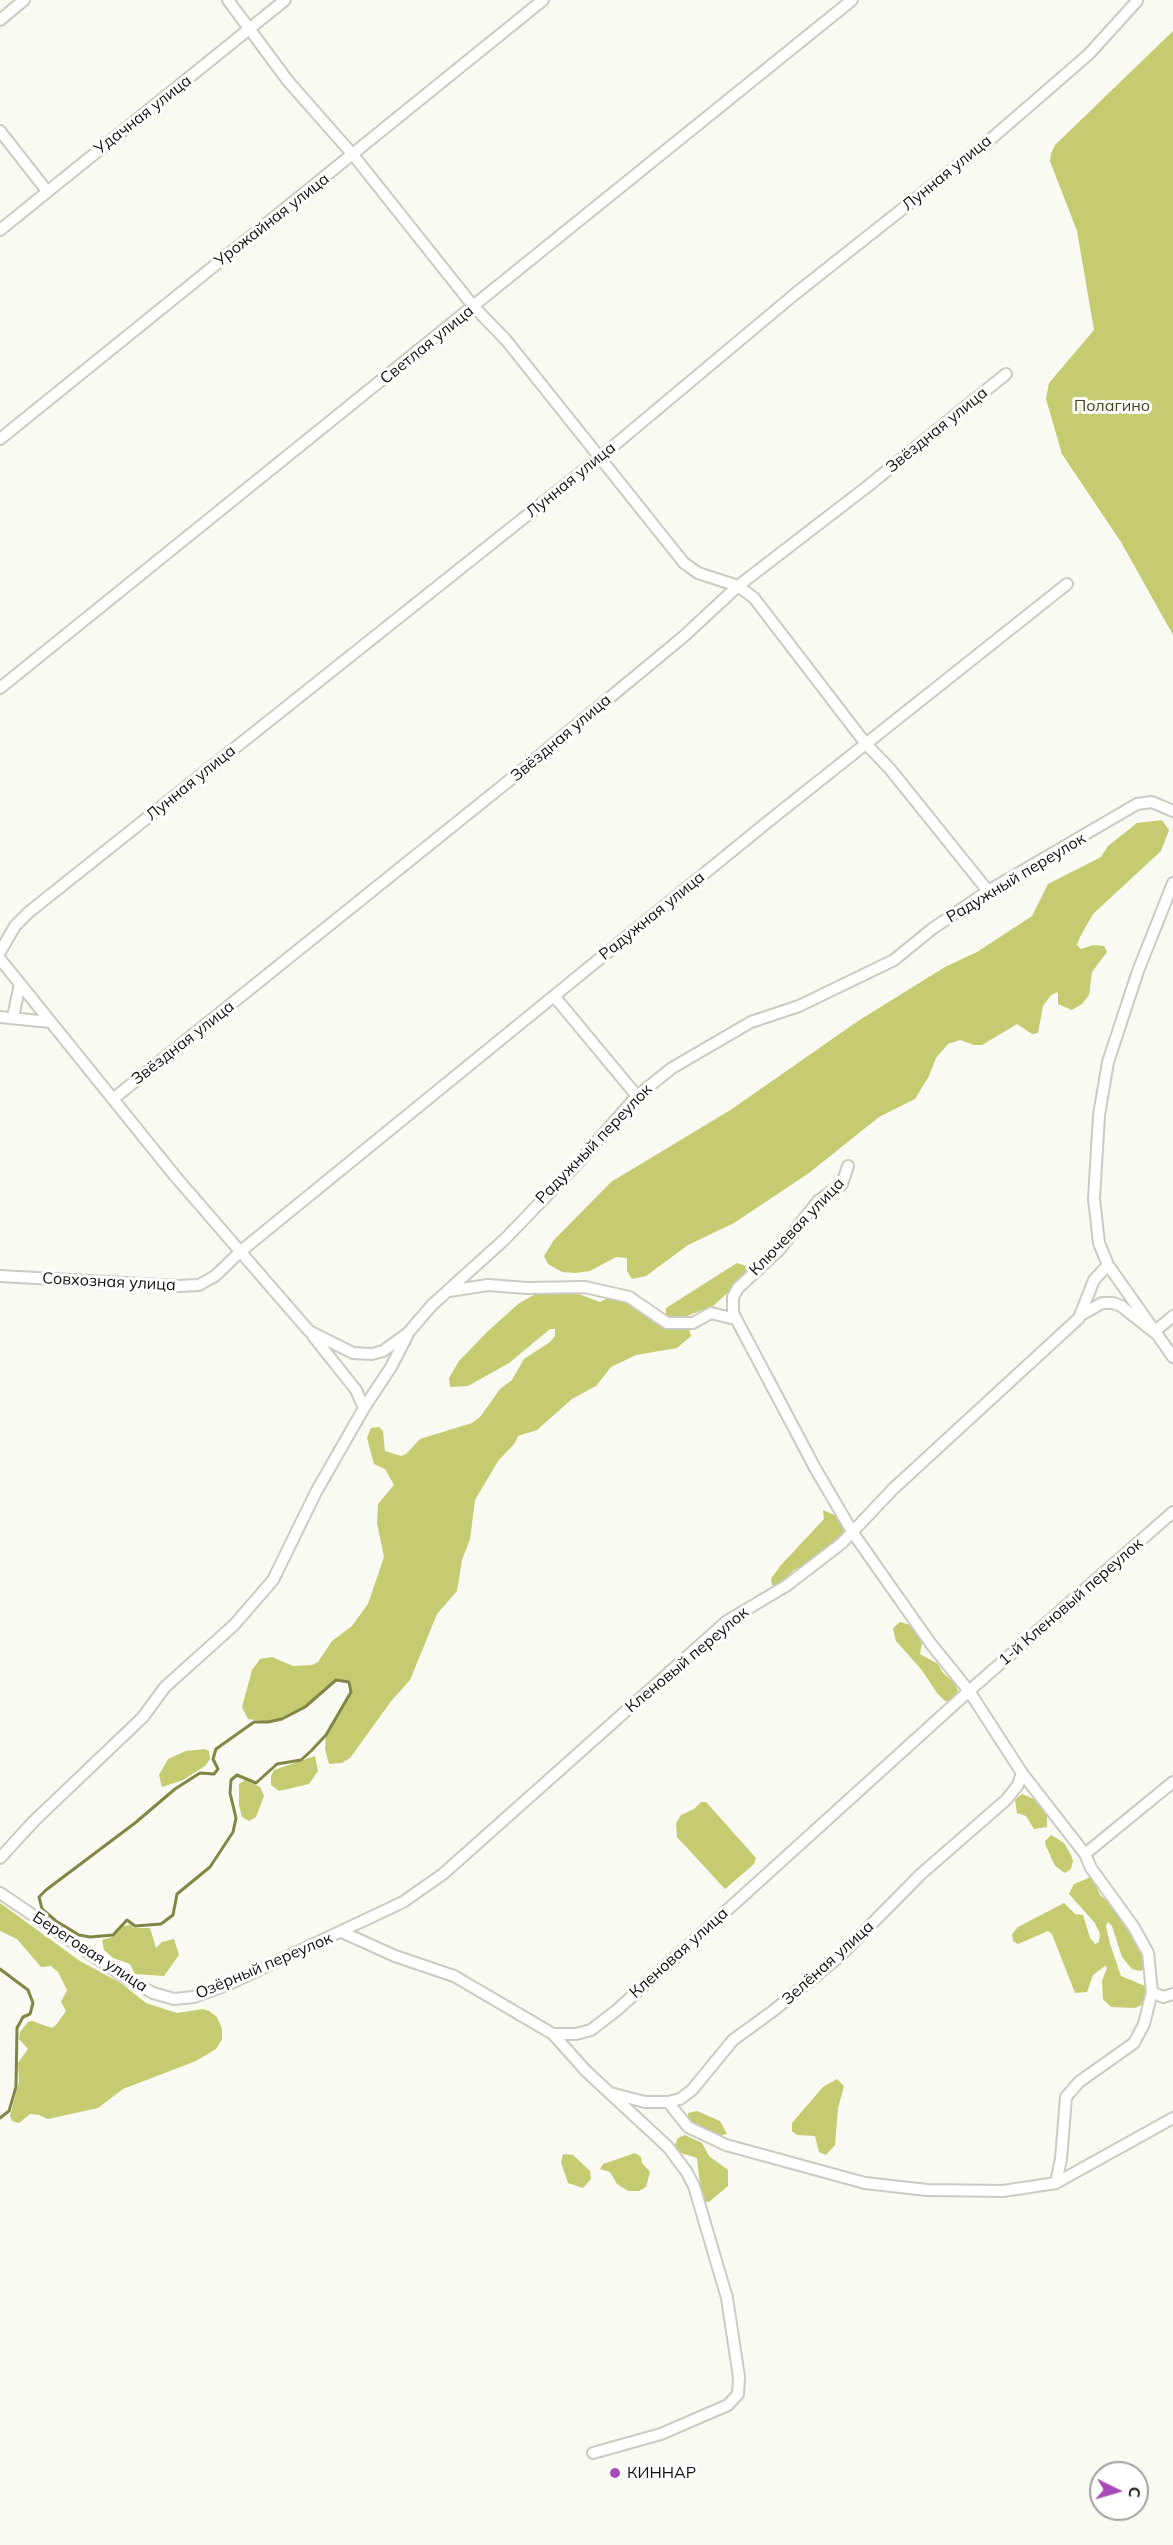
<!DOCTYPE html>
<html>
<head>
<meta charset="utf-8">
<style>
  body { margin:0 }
  #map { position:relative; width:1173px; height:2545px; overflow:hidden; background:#f9faf1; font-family:Mulish,sans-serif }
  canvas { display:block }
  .north { position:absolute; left:1089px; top:2461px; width:60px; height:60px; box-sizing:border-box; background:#fff; border:2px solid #a0a09f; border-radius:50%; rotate:95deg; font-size:16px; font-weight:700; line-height:24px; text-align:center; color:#11110e }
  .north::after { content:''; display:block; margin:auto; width:21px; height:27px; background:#a74bb6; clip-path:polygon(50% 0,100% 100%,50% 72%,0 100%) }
</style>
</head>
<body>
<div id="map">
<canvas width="1173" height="2545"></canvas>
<div class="north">С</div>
</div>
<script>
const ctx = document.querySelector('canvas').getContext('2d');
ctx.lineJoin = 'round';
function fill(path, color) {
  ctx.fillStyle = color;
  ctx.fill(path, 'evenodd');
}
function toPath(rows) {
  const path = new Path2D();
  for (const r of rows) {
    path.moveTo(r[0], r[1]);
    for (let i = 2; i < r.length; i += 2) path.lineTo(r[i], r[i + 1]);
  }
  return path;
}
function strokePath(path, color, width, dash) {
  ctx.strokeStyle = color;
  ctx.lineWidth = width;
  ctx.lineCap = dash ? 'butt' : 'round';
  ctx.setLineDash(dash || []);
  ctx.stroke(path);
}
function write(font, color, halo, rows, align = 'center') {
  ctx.font = font + ' Mulish,sans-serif';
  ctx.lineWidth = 6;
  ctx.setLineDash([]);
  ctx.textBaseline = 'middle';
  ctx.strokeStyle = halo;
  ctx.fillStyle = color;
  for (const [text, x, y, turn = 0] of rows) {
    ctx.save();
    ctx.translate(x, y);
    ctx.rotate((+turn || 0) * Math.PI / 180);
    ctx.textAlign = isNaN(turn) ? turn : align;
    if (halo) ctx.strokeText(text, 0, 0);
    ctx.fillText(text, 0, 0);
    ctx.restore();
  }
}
const forest = toPath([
  [1173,31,1173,635,1121,542,1062,454,1046,399,1049,383,1094,330,1077,231,1050,161,1051,154,1055,145],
  [1162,820,1169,830,1161,851,1093,914,1080,937,1077,945,1081,949,1093,945,1104,946,1107,952,1092,972,1089,995,1082,1004,1072,1010,1058,1004,1058,992,1051,995,1043,1006,1038,1033,1032,1034,1017,1024,982,1045,974,1045,960,1040,948,1044,936,1058,929,1076,915,1099,879,1117,809,1173,734,1223,688,1245,646,1276,632,1279,627,1271,627,1258,616,1257,590,1271,576,1273,562,1272,548,1264,544,1256,554,1240,611,1182,732,1109,858,1021,945,967,977,952,1032,916,1048,884,1101,857,1108,846,1137,823],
  [737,1263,746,1266,748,1271,746,1276,713,1306,676,1320,666,1316,666,1308],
  [537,1293,576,1293,600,1302,610,1297,619,1295,689,1329,691,1336,677,1348,636,1355,611,1367,596,1386,572,1399,537,1430,518,1436,515,1443,498,1461,475,1500,470,1539,462,1560,457,1591,437,1614,410,1680,392,1700,350,1758,342,1763,329,1764,325,1749,326,1735,351,1692,349,1682,332,1682,314,1701,282,1719,268,1722,248,1719,242,1707,252,1670,260,1659,272,1657,293,1666,312,1665,318,1662,332,1641,352,1626,368,1604,384,1557,377,1523,378,1504,394,1485,385,1469,374,1464,367,1438,371,1428,379,1427,383,1431,385,1451,401,1456,406,1454,420,1439,472,1423,480,1417,500,1389,512,1380,524,1359,550,1342,555,1336,555,1329,550,1329,509,1363,468,1386,450,1387,449,1378,459,1361,487,1332,518,1304],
  [823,1510,837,1516,846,1528,841,1538,814,1559,793,1571,777,1587,772,1585,771,1579,781,1565,824,1519],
  [900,1622,911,1625,922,1643,920,1654,938,1664,943,1673,955,1683,958,1691,951,1701,945,1701,937,1693,921,1669,896,1641,893,1628],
  [204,1749,209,1751,210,1759,205,1766,183,1780,162,1787,159,1775,168,1759,186,1751],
  [315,1756,318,1771,309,1784,279,1791,271,1785,271,1776,274,1770],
  [245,1780,260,1787,264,1796,256,1817,249,1821,242,1817,239,1805,239,1784],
  [1022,1794,1036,1800,1047,1815,1047,1827,1034,1829,1026,1816,1017,1813,1015,1800],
  [701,1802,706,1802,756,1858,754,1864,725,1889,677,1837,676,1823,681,1815,694,1809],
  [1051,1835,1064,1843,1071,1855,1073,1861,1071,1869,1065,1873,1055,1866,1046,1846,1045,1841],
  [1091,1877,1101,1896,1113,1906,1147,1961,1147,1968,1140,1971,1132,1969,1122,1957,1112,1926,1108,1922,1106,1926,1110,1944,1121,1976,1145,1986,1148,1994,1144,2004,1135,2008,1111,2007,1103,1999,1102,1981,1107,1968,1105,1966,1093,1975,1087,1992,1075,1993,1052,1934,1048,1931,1018,1944,1013,1941,1012,1934,1018,1927,1064,1903,1075,1914,1083,1915,1090,1938,1095,1944,1099,1942,1100,1934,1095,1923,1069,1894,1074,1884],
  [0,1903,80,1961,121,1983,146,2003,177,2013,203,2009,209,2011,217,2017,222,2029,222,2039,216,2049,196,2061,123,2089,98,2108,48,2119,39,2115,30,2114,19,2123,12,2121,10,2116,19,2082,18,2063,28,2049,19,2039,20,2032,28,2022,32,2021,52,2028,56,2025,66,2011,61,2002,67,1990,58,1972,51,1966,41,1967,17,1939,0,1931],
  [130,1925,134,1928,150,1928,156,1948,162,1942,174,1939,179,1955,164,1976,135,1974,130,1964,113,1958,104,1950,102,1940,112,1937,123,1926],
  [837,2079,844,2086,838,2108,835,2145,826,2155,819,2152,815,2136,797,2135,792,2131,792,2123,823,2087],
  [697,2111,720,2121,727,2134,719,2136,709,2133,688,2119,688,2113],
  [685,2135,702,2143,709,2156,728,2170,728,2186,709,2202,703,2201,701,2194,697,2158,681,2153,674,2147,678,2138],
  [635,2153,641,2157,642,2163,650,2172,646,2187,639,2191,628,2191,617,2184,610,2172,600,2169,603,2164],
  [563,2154,573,2155,590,2171,591,2179,583,2188,568,2183,561,2162]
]);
const stream = toPath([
  [336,1680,349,1682,351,1692,326,1735,311,1751,301,1760,277,1764,256,1783,237,1775,231,1780,230,1793,236,1818,233,1832,210,1867,177,1894,173,1915,161,1924,135,1926,127,1920,113,1935,90,1937,79,1935,56,1921,42,1909,39,1897,46,1890,135,1823,175,1789,200,1773,214,1774,218,1769,213,1759,216,1749,254,1722,268,1722,282,1719,305,1707,336,1680],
  [0,1969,28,1990,33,2003,30,2014,23,2017,17,2028,16,2087,9,2111,0,2118]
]);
const street = toPath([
  [228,0,288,81,354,156,474,307,506,340,684,563,698,573,738,586,754,598,866,744,890,769,988,891],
  [0,20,24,0],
  [0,131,47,191],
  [0,230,285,0],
  [0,439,543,0],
  [0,688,852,0],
  [1173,883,1138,971,1108,1062,1099,1115,1094,1199,1099,1243,1108,1265,1173,1357],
  [0,952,15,926,29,912,599,458,795,294,992,138,1089,54,1137,1],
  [0,959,175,1176,309,1331,353,1353,372,1354,383,1351,408,1333,432,1305,505,1239,577,1164,637,1096,672,1068,751,1022,799,1006,894,960,932,929,988,891,1137,804,1152,802,1173,811],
  [554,996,637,1096],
  [0,1017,50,1022],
  [13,1017,20,984],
  [113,1099,516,775,683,637,738,586,868,486,1006,374],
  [848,1166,842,1184,818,1201,780,1249,738,1288,733,1297,733,1313,815,1468,853,1533,931,1644,969,1691,1022,1773,1085,1854,1091,1868,1133,1926,1148,1953,1152,1992,1144,2024,1134,2043,1079,2082,1066,2097,1061,2159,1056,2183],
  [0,1276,178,1286,199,1285,215,1276,241,1251,770,820,1067,584],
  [449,1291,488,1285,527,1288,585,1287,629,1297,667,1323,693,1323,711,1313,735,1319],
  [1081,1315,1102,1303,1113,1303,1121,1306,1154,1332,1173,1316],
  [364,1408,391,1367,407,1336],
  [1085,1854,1173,1782],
  [0,1858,34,1821,143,1717,165,1687,234,1625,273,1580,316,1492,364,1408,356,1390,313,1336],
  [0,1893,120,1974,153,1993,174,1999,194,1997,227,1985,403,1902,443,1874,727,1621,786,1586,842,1543,893,1489,1079,1318,1094,1280,1108,1265],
  [344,1933,395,1956,454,1976,553,2034,576,2034,591,2030,617,2010,969,1691,1173,1512],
  [1152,1992,1163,1997,1173,1994],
  [553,2034,586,2071,668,2147,686,2171,694,2186,727,2298,739,2377,738,2394,728,2405,661,2434,593,2453],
  [614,2094,645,2102,668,2102,680,2099,692,2090,733,2040,773,2011,840,1956,921,1874,1006,1800,1018,1785,1022,1773],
  [668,2102,688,2127,726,2145,865,2183,927,2190,1003,2191,1056,2183,1173,2118]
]);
const markers = [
  [615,2473,6,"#a74bb6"]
];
const streetNames = [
  ["Удачная улица",143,115,-38],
  ["Лунная улица",947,173,-39],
  ["Урожайная улица",272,220,-38],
  ["Светлая улица",427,345,-39],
  ["Звёздная улица",937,430,-39],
  ["Лунная улица",571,480,-39],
  ["Звёздная улица",561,738,-40],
  ["Лунная улица",191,783,-39],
  ["Радужный переулок",1016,878,-31],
  ["Радужная улица",652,916,-39],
  ["Звёздная улица",183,1043,-38],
  ["Радужный переулок",594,1144,-46],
  ["Ключевая улица",797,1227,-46],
  ["Совхозная улица",109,1282,3],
  ["1-й Кленовый переулок",1071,1602,-41],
  ["Кленовый переулок",687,1660,-40],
  ["Береговая улица",90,1952,33],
  ["Кленовая улица",679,1953,-42],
  ["Зелёная улица",828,1963,-42],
  ["Озёрный переулок",264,1966,-23]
];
const parkNames = [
  ["Полагино",1112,406]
];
const poiNames = [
  ["КИННАР",627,2473]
];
fill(forest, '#c5cb70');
strokePath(stream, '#828645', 3);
strokePath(street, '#cacbc2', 14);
strokePath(street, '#fff', 10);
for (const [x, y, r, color] of markers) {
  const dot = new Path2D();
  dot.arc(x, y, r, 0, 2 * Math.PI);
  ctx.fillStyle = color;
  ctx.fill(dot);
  strokePath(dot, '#fff', 2);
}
write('16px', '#11110e', '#fff', streetNames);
write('16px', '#42451e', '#fff', parkNames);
write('16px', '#11110e', '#fff', poiNames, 'left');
</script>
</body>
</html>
